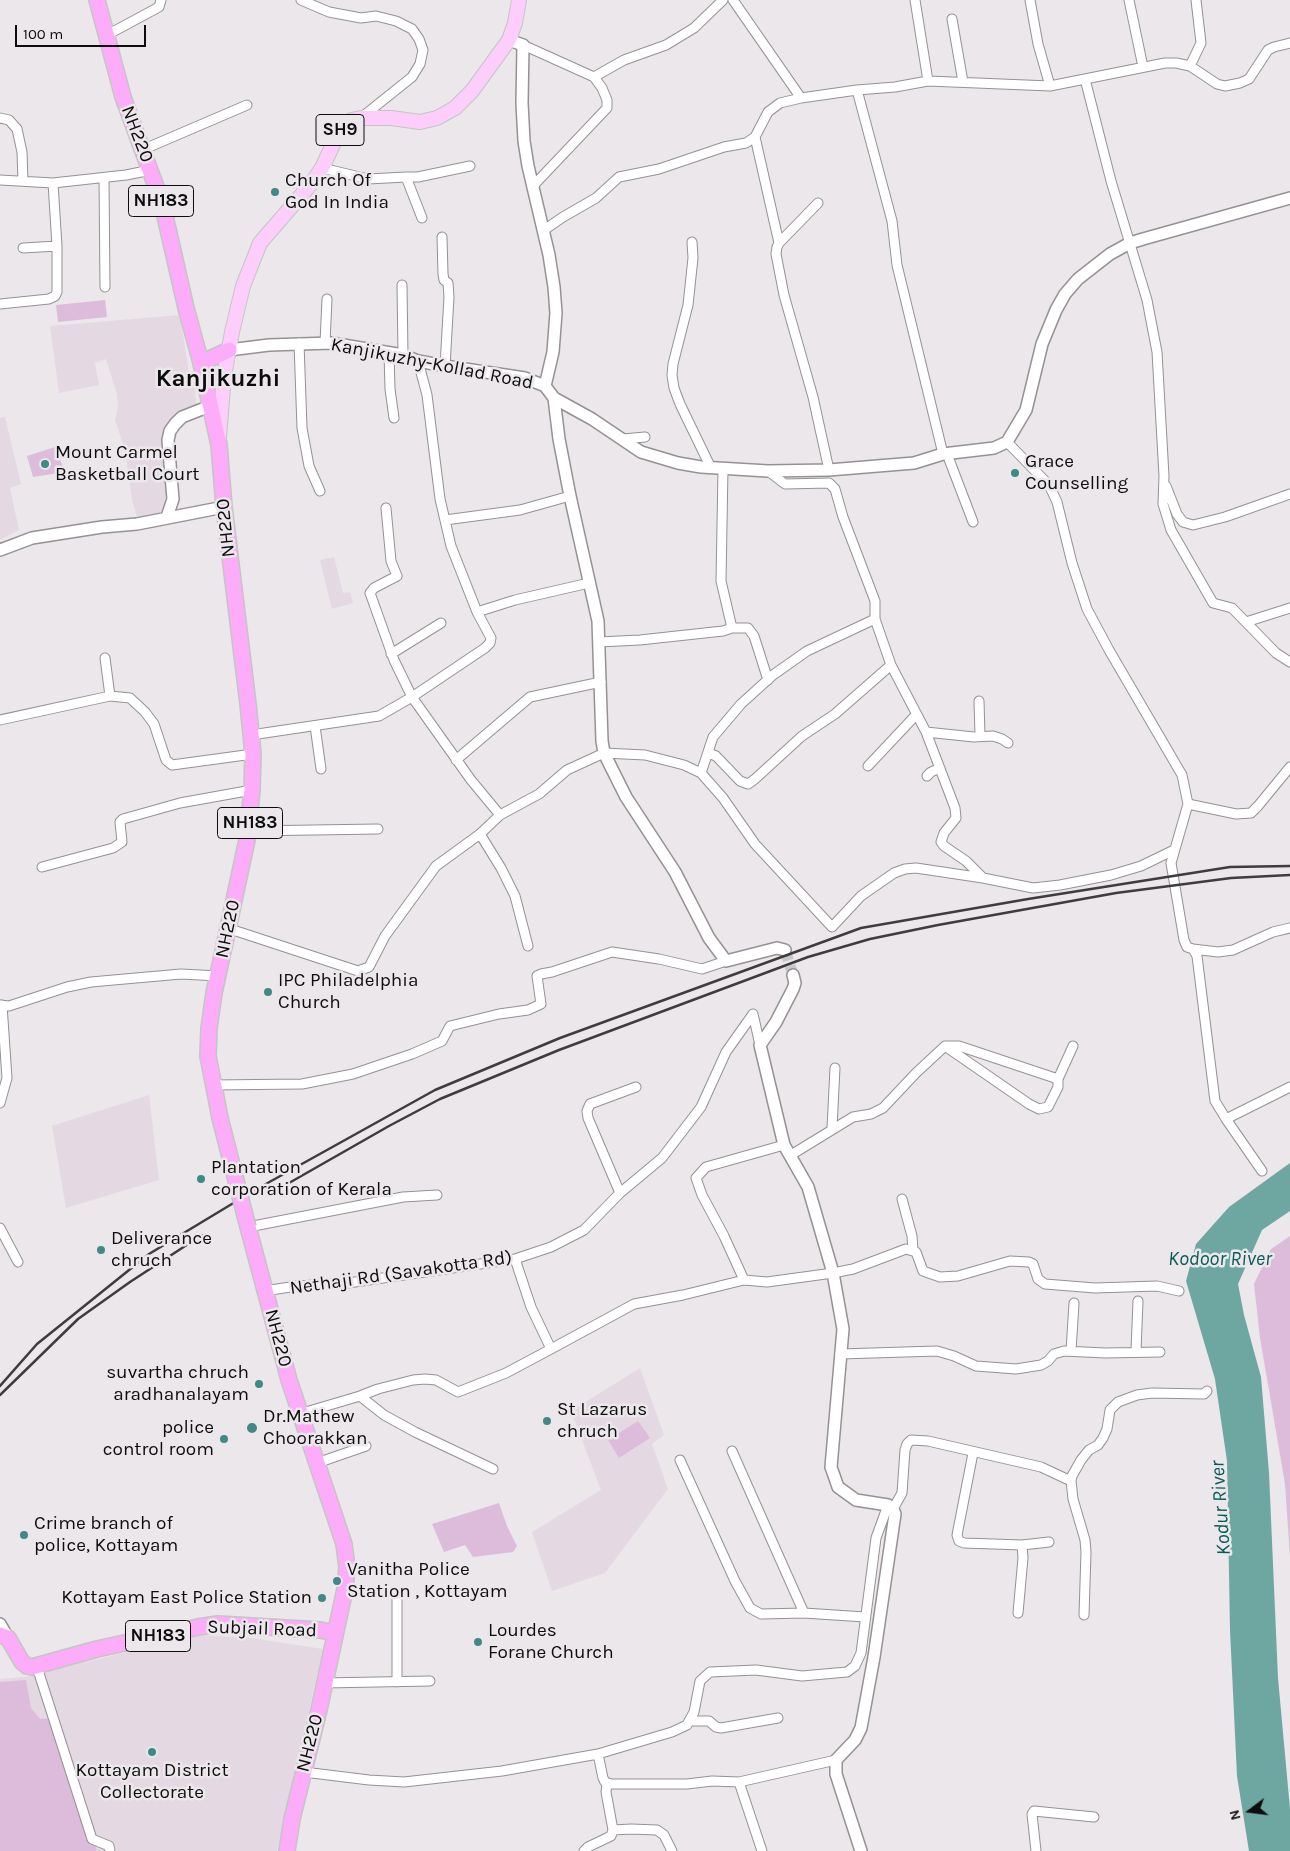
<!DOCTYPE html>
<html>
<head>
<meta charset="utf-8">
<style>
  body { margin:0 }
  #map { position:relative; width:1290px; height:1851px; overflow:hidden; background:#ebe7eb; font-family:Karla,sans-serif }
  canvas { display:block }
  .north { position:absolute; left:1225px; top:1786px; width:50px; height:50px; -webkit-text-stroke:4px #ebe7eb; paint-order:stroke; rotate:255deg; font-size:14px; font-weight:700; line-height:20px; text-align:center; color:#0e0d0e }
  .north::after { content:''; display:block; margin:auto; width:18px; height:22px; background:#0e0d0e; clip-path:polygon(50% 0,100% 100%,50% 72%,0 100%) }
  .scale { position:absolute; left:15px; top:25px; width:131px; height:22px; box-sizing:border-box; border:2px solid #0e0d0e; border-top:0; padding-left:6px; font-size:15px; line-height:18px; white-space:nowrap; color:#0e0d0e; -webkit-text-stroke:4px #ebe7eb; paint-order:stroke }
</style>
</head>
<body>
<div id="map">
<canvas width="1290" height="1851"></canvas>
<div class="north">N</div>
<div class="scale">100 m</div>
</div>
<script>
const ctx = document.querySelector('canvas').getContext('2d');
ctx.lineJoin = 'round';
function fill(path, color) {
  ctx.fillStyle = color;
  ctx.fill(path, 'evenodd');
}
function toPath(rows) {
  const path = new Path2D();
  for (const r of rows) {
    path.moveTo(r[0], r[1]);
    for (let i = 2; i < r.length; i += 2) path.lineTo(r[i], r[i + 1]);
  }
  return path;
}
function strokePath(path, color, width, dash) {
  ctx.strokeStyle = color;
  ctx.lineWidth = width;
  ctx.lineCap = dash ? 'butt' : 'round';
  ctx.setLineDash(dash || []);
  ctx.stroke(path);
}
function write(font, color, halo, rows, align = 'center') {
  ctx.font = font + ' Karla,sans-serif';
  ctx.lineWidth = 5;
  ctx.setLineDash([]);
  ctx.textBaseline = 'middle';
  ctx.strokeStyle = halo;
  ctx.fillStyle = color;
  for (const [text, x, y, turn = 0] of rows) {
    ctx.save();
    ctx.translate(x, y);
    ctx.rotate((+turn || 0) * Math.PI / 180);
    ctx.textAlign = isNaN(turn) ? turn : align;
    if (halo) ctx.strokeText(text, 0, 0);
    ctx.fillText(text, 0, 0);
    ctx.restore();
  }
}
const built = toPath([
  [180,315,190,379,195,385,196,404,176,417,169,483,162,510,153,518,138,520,132,500,125,450,115,420,118,408,117,394,106,359,95,363,99,385,59,393,50,326],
  [5,417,21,484,10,488,19,530,0,540,0,418],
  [334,557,343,593,350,592,353,603,332,609,320,560],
  [149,1095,159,1180,66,1208,52,1126],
  [640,1368,664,1435,652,1444,668,1489,605,1573,552,1591,532,1532,601,1490,571,1411],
  [199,1635,251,1638,323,1649,277,1851,0,1851,0,1679,23,1677]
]);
const green = toPath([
  [105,300,107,317,58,322,56,305],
  [55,447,65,472,33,477,27,456],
  [1290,1236,1290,1558,1285,1484,1260,1338,1254,1284,1271,1249],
  [638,1421,650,1438,619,1458,608,1440],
  [499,1503,507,1526,517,1546,513,1552,473,1557,465,1545,444,1552,432,1524],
  [26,1680,31,1708,40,1719,56,1718,97,1851,0,1851,0,1682]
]);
const water = toPath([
  [1290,1163,1290,1211,1262,1230,1238,1284,1244,1315,1261,1377,1269,1473,1278,1678,1290,1809,1290,1851,1249,1851,1237,1776,1230,1630,1227,1461,1215,1379,1186,1281,1196,1244,1229,1207]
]);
const secondaryTunnel = toPath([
  [785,950,793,975]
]);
const street = toPath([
  [301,0,329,12,361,18,376,16,396,21,412,29,419,39,423,50,420,64,412,77,362,117],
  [733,0,801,98,857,90,895,87,928,81,1050,86,1165,63,1176,63,1190,66,1217,84,1225,86,1240,83,1249,79,1268,50,1274,47,1290,43],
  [915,0,928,81],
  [1030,0,1038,44,1050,86],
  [1129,0,1143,67],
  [952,19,963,82],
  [107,35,159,7,161,0],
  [523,45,594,77,624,60,666,45,694,28,723,0],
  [1190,66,1201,43,1196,0],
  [1085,79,1111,181,1147,300,1157,352,1164,476,1163,504,1171,530,1213,603,1232,608,1276,653,1290,662],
  [857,90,892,221,897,265,943,454],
  [0,118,9,120,17,129,22,152,23,181],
  [755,137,779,243],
  [142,150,247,105],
  [322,168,368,179,406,177],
  [104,178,105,287],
  [0,180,53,183,126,175,151,170],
  [533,186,607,108,607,100,602,88,594,77],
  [818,203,779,243,777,247,776,254,784,295,813,397,829,470],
  [422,218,406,177,418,177,470,166],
  [544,230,563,217,596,198,619,177,659,169,724,147,746,143,755,137,768,112,780,103,801,98],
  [442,237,443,274,444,280,448,283,449,297,445,366],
  [692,242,693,258,688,305,673,364,672,375,674,388,680,404,711,468],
  [23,248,57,246],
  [402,285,403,355],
  [0,304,49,299,55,296,57,292,57,246,53,183],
  [299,343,302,428,309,466,320,491],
  [325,343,327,299],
  [389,353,390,389,394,418],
  [623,439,645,437],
  [1007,442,1049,485,1057,502,1072,563,1087,609,1109,650,1182,775,1188,804,1171,863,1184,940,1187,947,1193,949,1197,956,1215,1101,1226,1119,1262,1171],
  [947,454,973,522],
  [723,469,721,581,732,628],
  [768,471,785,484,829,483,835,489,843,517,875,601,875,619,891,665,926,732,955,808,956,818,944,833,941,842,944,846,966,861,983,878],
  [1166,486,1177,514,1183,522,1193,525,1225,517,1290,494],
  [386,508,391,561,397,576,374,588,370,593,394,660,412,697,471,780,500,815],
  [445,520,520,510,570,496],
  [477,612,515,600,589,583],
  [1246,622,1290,608],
  [599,642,640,640,723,631,732,628,748,628,754,636,768,680],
  [391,654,441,623],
  [105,658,110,696],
  [979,701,980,736],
  [0,720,110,696,130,698,145,712,154,724,166,760,172,765,253,754],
  [315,726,321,769],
  [926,732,974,737,993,736,1002,739,1008,743],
  [251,735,379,716,412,697,485,648,490,643,491,638,477,612,451,546,440,499,427,395,418,361],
  [708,753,716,756,740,781,748,784,755,779,802,736,835,714,891,665],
  [456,760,530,697,601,682],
  [868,766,916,715],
  [701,773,713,737,741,704,773,675,807,651,875,619],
  [927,776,931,772,940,768],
  [1188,804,1236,814,1251,813,1258,806,1290,767],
  [249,831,378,829],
  [480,834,501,868,515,896,528,946],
  [42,867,113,848,122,842,120,822,123,819,180,803,252,790],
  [227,928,358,971,369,967,385,936,436,866,480,834,500,815,539,794,567,770,604,753,645,755,684,765,701,773,723,798,755,844,832,927,861,896,894,873,905,869,916,868,983,878,1033,888,1060,885,1111,875,1141,866,1174,850],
  [1193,949,1218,952,1233,950,1273,932,1290,928],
  [0,1005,9,1006,67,987,91,982,181,974,218,976],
  [1058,1079,1073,1046],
  [212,1085,302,1084,353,1074,412,1054,442,1041,450,1026,499,1014,528,1010,541,1004,537,976,541,974,552,972,612,952,659,959,702,969,726,961],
  [0,1103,7,1078,2,1005],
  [1226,1119,1290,1087],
  [832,1128,835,1068],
  [791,1155,853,1117,871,1114,883,1108,916,1073,945,1046,959,1046,1058,1079,1058,1087,1048,1107,1039,1109,1029,1104,945,1046],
  [620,1193,588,1118,587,1111,590,1104,636,1087],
  [902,1199,912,1236,913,1250],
  [248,1227,403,1197,437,1195],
  [0,1228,18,1262],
  [515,1259,531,1307,551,1349,634,1304,683,1295,744,1280,767,1282,833,1273,853,1269,906,1249,916,1252,923,1271,940,1277,958,1276,1010,1261,1029,1262,1033,1264,1038,1279,1045,1284,1095,1288,1157,1286,1179,1291],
  [744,1280,724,1236,702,1195,696,1178,706,1167,784,1145],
  [264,1291,297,1286,348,1283,515,1259,551,1247,584,1230,620,1193,662,1158,701,1107,726,1052,753,1014,760,1045],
  [1071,1351,1074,1303],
  [1136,1351,1138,1301],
  [840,1354,937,1351,954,1356,976,1366,1016,1369,1041,1365,1048,1361,1054,1354,1064,1351,1105,1353,1160,1352],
  [360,1396,384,1415,415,1432,493,1469],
  [299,1414,360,1396,378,1389,413,1380,425,1379,436,1380,458,1392,506,1373,551,1349],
  [732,1451,804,1613,865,1617],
  [973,1453,957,1535,959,1541,964,1543,1022,1545,1023,1558,1018,1613],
  [680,1460,735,1581,750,1608,761,1614,804,1613],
  [317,1463,366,1446],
  [1071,1481,1073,1499,1085,1540,1086,1552,1084,1615],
  [893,1509,902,1493,905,1450,907,1444,911,1440,928,1441,1041,1467,1071,1481,1072,1476,1081,1460,1089,1450,1098,1445,1103,1438,1107,1429,1110,1410,1118,1402,1137,1395,1152,1393,1204,1394,1207,1391],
  [1022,1545,1049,1542],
  [37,1667,92,1839,109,1846,110,1851],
  [397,1682,397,1599],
  [324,1683,430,1681],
  [689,1721,709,1721,716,1727,721,1728,778,1718],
  [598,1754,603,1778,605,1782,611,1784,687,1784,712,1781,739,1782,836,1760],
  [304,1772,369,1780,404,1782,502,1771,598,1754,672,1732,687,1725,694,1712,700,1681,710,1672,756,1670,802,1676,847,1672,855,1666,861,1653,876,1538,888,1505],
  [739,1782,762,1851],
  [613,1830,631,1829,657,1830,664,1835,672,1851],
  [584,1851,588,1847,611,1836,613,1830,606,1792,607,1784],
  [1036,1851,1032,1814,1034,1811,1094,1817]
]);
const secondary = toPath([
  [509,40,523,45,522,103,524,141,528,166,549,255,554,287,556,313,553,352,545,386],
  [229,350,269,345,331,343,403,355,418,361,445,366,525,378,545,386,554,398,592,419,641,452,678,463,701,467,768,471,829,470,914,463,943,454,994,448,1007,442,1026,410,1042,344,1056,310,1065,294,1078,279,1110,254,1130,243,1143,239,1290,198],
  [554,398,559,439,570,496,598,621,602,741,604,753,626,797,675,872,709,938,726,961,777,948,785,950],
  [167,517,173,499,168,440,170,431,175,424,182,417,210,406],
  [0,550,32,538,102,527,137,524,224,507],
  [793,975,795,983,793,989,776,1022,760,1045,784,1145,808,1187,833,1273,843,1329,831,1467,838,1487,856,1500,888,1505,893,1509,895,1514,874,1657,861,1728,855,1740,836,1760,836,1774,861,1851],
  [0,1624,8,1638]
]);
const primary = toPath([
  [219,437,224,376,232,332,243,286,260,243,311,184,322,168,337,136,344,126,351,120,361,118,391,118,420,122,437,118,455,108,472,91,509,40,515,23,519,0]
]);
const highway = toPath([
  [97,0,123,97,162,203,186,308,201,363,219,445,224,507,248,704,253,754,252,790,247,840,214,993,209,1028,208,1056,220,1118,240,1196],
  [201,363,229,350],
  [248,1227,289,1380,344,1544,347,1567,345,1589,319,1710,292,1819,287,1851],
  [0,1635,8,1638,22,1662,27,1666,32,1667,97,1649,198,1627,218,1624,320,1630,335,1633]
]);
const rail = toPath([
  [282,1187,389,1126,440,1099,559,1050,808,957,870,939,938,925,1116,893,1231,878,1290,875],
  [0,1386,37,1344,149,1254,255,1190,435,1090,560,1038,861,928,1028,899,1230,867,1290,866],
  [0,1395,78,1319,130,1282,202,1235]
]);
const highwayBridge = toPath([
  [240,1196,248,1227]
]);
const markers = [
  [275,192,5,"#418984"],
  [45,464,5,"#418984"],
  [1015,473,5,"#418984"],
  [268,992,5,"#418984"],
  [201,1179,5,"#418984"],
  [101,1250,5,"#418984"],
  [259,1384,5,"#418984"],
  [547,1421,5,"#418984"],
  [252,1428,6,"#418984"],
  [224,1439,5,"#418984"],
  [24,1535,5,"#418984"],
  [337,1581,5,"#418984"],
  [322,1598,5,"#418984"],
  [478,1642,5,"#418984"],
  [152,1752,5,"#418984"]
];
const shields = [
  [340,130,48],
  [161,201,65],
  [250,823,65],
  [158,1636,65]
];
const shieldNames = [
  ["SH9",340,130],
  ["NH183",161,201],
  ["NH183",250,823],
  ["NH183",158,1636]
];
const streetNames = [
  ["NH220",137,134,69],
  ["Kanjikuzhy-Kollad Road",432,364,11],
  ["NH220",226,528,-96],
  ["NH220",228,929,-78],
  ["Nethaji Rd (Savakotta Rd)",401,1273,-8],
  ["NH220",278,1338,75],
  ["Subjail Road",262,1629,2],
  ["NH220",310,1743,-76]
];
const poiNames = [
  ["Church Of",285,181],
  ["God In India",285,203],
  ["Mount Carmel",55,453],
  ["Basketball Court",55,475],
  ["Grace",1025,462],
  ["Counselling",1025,484],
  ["IPC Philadelphia",278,981],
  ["Church",278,1003],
  ["Plantation",211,1168],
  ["corporation of Kerala",211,1190],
  ["Deliverance",111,1239],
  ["chruch",111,1261],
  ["suvartha chruch",249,1373,"right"],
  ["aradhanalayam",249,1395,"right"],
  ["St Lazarus",557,1410],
  ["chruch",557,1432],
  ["Dr.Mathew",263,1417],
  ["Choorakkan",263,1439],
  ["police",214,1428,"right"],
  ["control room",214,1450,"right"],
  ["Crime branch of",34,1524],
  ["police, Kottayam",34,1546],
  ["Vanitha Police",347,1570],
  ["Station , Kottayam",347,1592],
  ["Kottayam East Police Station",312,1598,"right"],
  ["Lourdes",488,1631],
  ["Forane Church",488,1653],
  ["Kottayam District",152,1771,"center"],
  ["Collectorate",152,1793,"center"]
];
const waterNames = [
  ["Kodoor River",1220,1259],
  ["Kodur River",1221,1508,-94]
];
const districtNames = [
  ["Kanjikuzhi",218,379]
];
fill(built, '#e4d9e3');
fill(green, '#ddbcdb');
fill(water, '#6ea7a2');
strokePath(secondaryTunnel, '#cac6ca', 11, [11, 5.5]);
strokePath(street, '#959195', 11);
strokePath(secondary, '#959195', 14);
strokePath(primary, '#c5c5c5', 16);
strokePath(highway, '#c5c5c5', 18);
strokePath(street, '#fff', 9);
strokePath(secondary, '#fff', 11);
strokePath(primary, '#fdcdfb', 14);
strokePath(highway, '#fcacf9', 15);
strokePath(rail, '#3e3c3e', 2.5);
strokePath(highwayBridge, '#c5c5c5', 18, []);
strokePath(highwayBridge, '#fcacf9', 15);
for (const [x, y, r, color] of markers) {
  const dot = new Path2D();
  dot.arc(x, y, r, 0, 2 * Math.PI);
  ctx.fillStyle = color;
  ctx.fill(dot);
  strokePath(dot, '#ebe7eb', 2);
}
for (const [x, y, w] of shields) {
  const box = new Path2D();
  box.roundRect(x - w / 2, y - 15.5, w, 31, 4);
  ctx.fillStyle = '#ebe7eb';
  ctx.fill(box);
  strokePath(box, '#0e0d0e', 1);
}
write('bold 18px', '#0e0d0e', null, shieldNames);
write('19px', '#0e0d0e', '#ebe7eb', streetNames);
write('19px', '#0e0d0e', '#ebe7eb', poiNames, 'left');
write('italic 20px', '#085c58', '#ebe7eb', waterNames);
write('bold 24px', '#0e0d0e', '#ebe7eb', districtNames);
</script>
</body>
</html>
